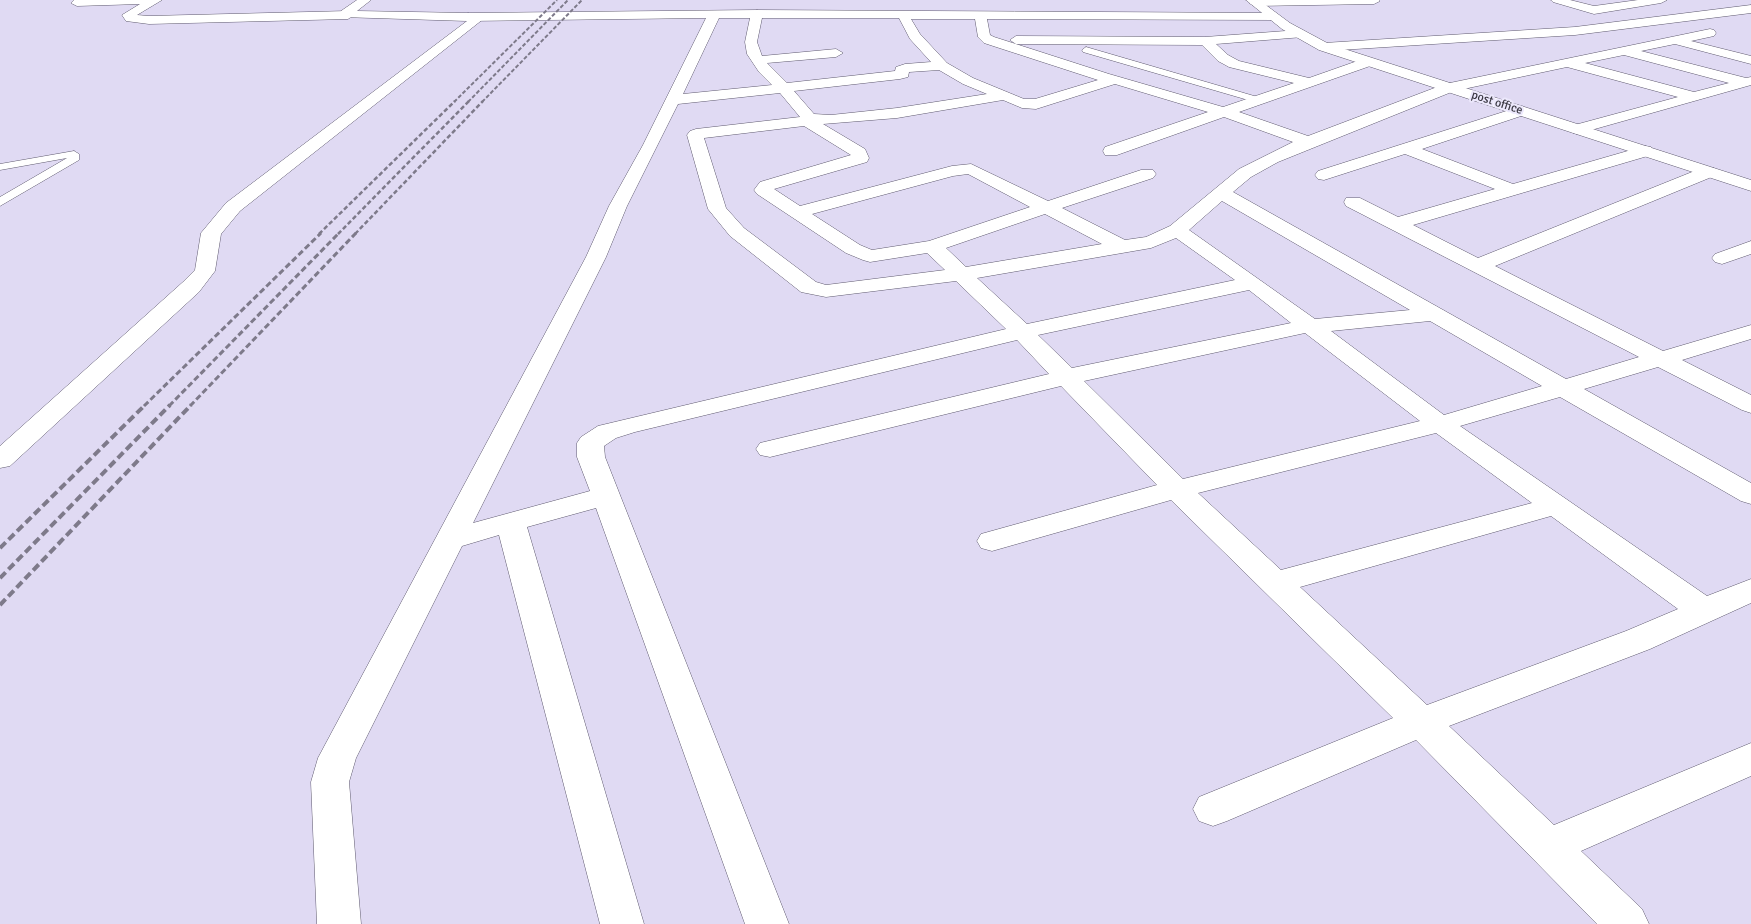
<!DOCTYPE html>
<html>
<head>
<meta charset="utf-8">
<style>
  body { margin:0 }
  canvas { display:block; background:#e0daf3 }
</style>
</head>
<body>
<canvas width="1751" height="924"></canvas>
<script>
const ctx = document.querySelector('canvas').getContext('2d');
ctx.lineJoin = 'round';
function toPath(rows) {
  const path = new Path2D();
  for (const r of rows) {
    path.moveTo(r[0], r[1]);
    for (let i = 2; i < r.length; i += 2) path.lineTo(r[i], r[i + 1]);
  }
  return path;
}
function strokePath(path, color, width, dash) {
  ctx.strokeStyle = color;
  ctx.lineWidth = width;
  ctx.lineCap = dash ? 'butt' : 'round';
  ctx.setLineDash(dash || []);
  ctx.stroke(path);
}
function fill(path, color) {
  ctx.fillStyle = color;
  ctx.fill(path, 'evenodd');
}
function write(font, color, halo, rows, align = 'center') {
  ctx.font = font + ' Signika,sans-serif';
  ctx.lineWidth = 4;
  ctx.setLineDash([]);
  ctx.textBaseline = 'middle';
  ctx.strokeStyle = halo;
  ctx.fillStyle = color;
  for (const [text, x, y, turn = 0] of rows) {
    ctx.save();
    ctx.translate(x, y);
    ctx.rotate((+turn || 0) * Math.PI / 180);
    ctx.textAlign = isNaN(turn) ? turn : align;
    if (halo) ctx.strokeText(text, 0, 0);
    ctx.fillText(text, 0, 0);
    ctx.restore();
  }
}
const lane = toPath([
  [1086,47,1261,98,1263,100,1255,102,1083,52,1082,50,1086,47],
  [74,151,79,154,79,160,0,206,0,197,67,158,0,170,0,164,74,151]
]);
const street = toPath([
  [74,0,162,0,137,15,149,16,348,11,354,15,348,19,149,24,126,21,122,15,140,4,77,6,71,3,74,0],
  [1253,0,1379,0,1380,1,1374,4,1255,6,1249,3,1253,0],
  [1551,0,1570,0,1594,6,1638,0,1667,0,1661,3,1594,14,1553,2,1551,0],
  [1751,5,1751,13,1575,35,1324,51,1317,47,1324,43,1575,27,1751,5],
  [757,10,1272,13,1278,17,1276,20,987,19,990,35,994,37,1109,74,1223,107,1294,83,1229,67,1218,61,1202,45,1016,44,1010,40,1016,36,1205,37,1299,30,1305,34,1303,37,1216,44,1228,55,1239,61,1309,78,1363,59,1373,59,1375,62,1373,65,1239,112,1308,136,1445,84,1710,29,1714,30,1716,33,1714,36,1691,41,1751,56,1751,64,1675,44,1641,51,1746,78,1751,77,1751,85,1577,134,1571,132,1569,129,1571,126,1678,97,1567,67,1454,91,1278,162,1251,177,1233,192,1566,379,1639,357,1346,206,1344,202,1346,198,1360,198,1398,217,1495,189,1405,154,1324,180,1318,179,1315,175,1318,171,1522,106,1530,111,1527,114,1422,149,1513,184,1645,146,1651,147,1653,151,1651,155,1413,225,1478,258,1702,168,1714,168,1717,172,1714,176,1495,266,1663,351,1751,325,1751,339,1682,360,1751,395,1751,413,1742,410,1658,367,1584,389,1751,483,1751,504,1741,501,1560,397,1460,426,1707,596,1751,579,1751,603,1650,649,1449,726,1554,825,1751,743,1751,776,1581,851,1642,909,1649,924,1597,924,1416,740,1227,821,1213,826,1199,821,1193,809,1199,797,1393,718,1171,500,992,551,981,548,977,541,981,534,1157,485,1061,386,770,457,760,455,756,449,760,443,1049,374,1017,340,635,432,616,438,604,446,605,457,789,924,745,924,596,508,527,527,644,924,600,924,499,535,462,546,356,758,349,782,361,924,317,924,311,782,318,758,586,257,609,206,643,145,706,18,468,21,462,17,468,13,757,10],
  [719,18,750,18,745,42,747,54,759,72,772,85,683,94,719,18],
  [762,18,899,18,910,39,931,62,905,64,896,67,895,71,787,83,767,63,836,57,843,53,836,49,762,56,757,42,762,18],
  [911,19,975,19,978,37,984,43,1098,80,1035,99,1024,99,973,78,947,63,920,34,911,19],
  [1624,55,1729,83,1694,92,1585,63,1624,55],
  [939,70,963,84,987,94,897,108,831,115,814,114,794,91,900,79,908,77,909,72,939,70],
  [1115,84,1208,112,1105,147,1103,151,1105,155,1117,155,1224,117,1293,142,1239,169,1170,226,1146,237,1125,240,1062,208,1153,178,1156,174,1153,170,1141,170,1048,201,971,164,952,166,800,206,774,189,867,162,869,158,865,149,823,124,897,118,1003,100,1022,108,1036,109,1115,84],
  [780,93,800,117,696,129,690,131,687,135,708,209,730,236,801,292,826,297,956,281,1006,329,598,426,581,437,577,443,577,457,590,491,473,523,606,257,627,206,678,104,780,93],
  [804,126,851,155,760,182,754,190,757,194,846,253,863,260,870,262,927,253,945,270,826,285,816,282,744,228,726,208,704,138,804,126],
  [968,174,1030,207,929,241,872,250,860,245,812,214,953,176,968,174],
  [1222,201,1410,310,1315,319,1189,230,1222,201],
  [1045,214,1102,244,966,267,946,248,1045,214],
  [1176,238,1235,280,1027,324,977,278,1151,248,1176,238],
  [1249,290,1291,323,1072,368,1038,335,1249,290],
  [1430,321,1542,386,1444,415,1331,331,1430,321],
  [1305,333,1420,421,1183,479,1084,381,1305,333],
  [1436,433,1532,503,1281,570,1198,493,1436,433],
  [1551,516,1678,609,1626,631,1427,705,1300,587,1551,516],
  [1751,241,1751,254,1722,264,1715,262,1712,258,1715,254,1751,241]
]);
const secondary = toPath([
  [357,0,371,0,357,11,468,13,482,20,240,211,221,234,215,271,199,292,10,466,0,468,0,446,183,282,195,270,201,233,226,203,467,21,341,17,339,14,341,11,357,0],
  [1246,0,1259,0,1290,23,1329,44,1751,180,1751,191,1319,50,1282,29,1246,0]
]);
const railFar3 = toPath([
  [454,102,557,0],
  [468,102,568,0],
  [482,102,582,0]
]);
const railFar2 = toPath([
  [319,234,455,101],
  [338,234,469,101],
  [355,234,483,101]
]);
const railFar1 = toPath([
  [144,406,321,233],
  [169,406,339,233],
  [190,406,356,233]
]);
const rail = toPath([
  [0,548,145,405],
  [0,578,170,405],
  [0,605,191,405]
]);
const farStreetnames = [
  ["post office",1497,103,18]
];
strokePath(lane, '#5f5a6f', 1);
strokePath(street, '#5f5a6f', 1);
strokePath(secondary, '#5f5a6f', 1);
fill(lane, '#fff');
fill(street, '#fff');
fill(secondary, '#fff');
strokePath(railFar3, '#7e7a8a', 2, [4, 2]);
strokePath(railFar2, '#7e7a8a', 2.5, [4.5, 2.5]);
strokePath(railFar1, '#7e7a8a', 3, [6, 3]);
strokePath(rail, '#7e7a8a', 4, [8, 4]);
write('12px', '#393741', '#ece8fc', farStreetnames);
</script>
</body>
</html>
